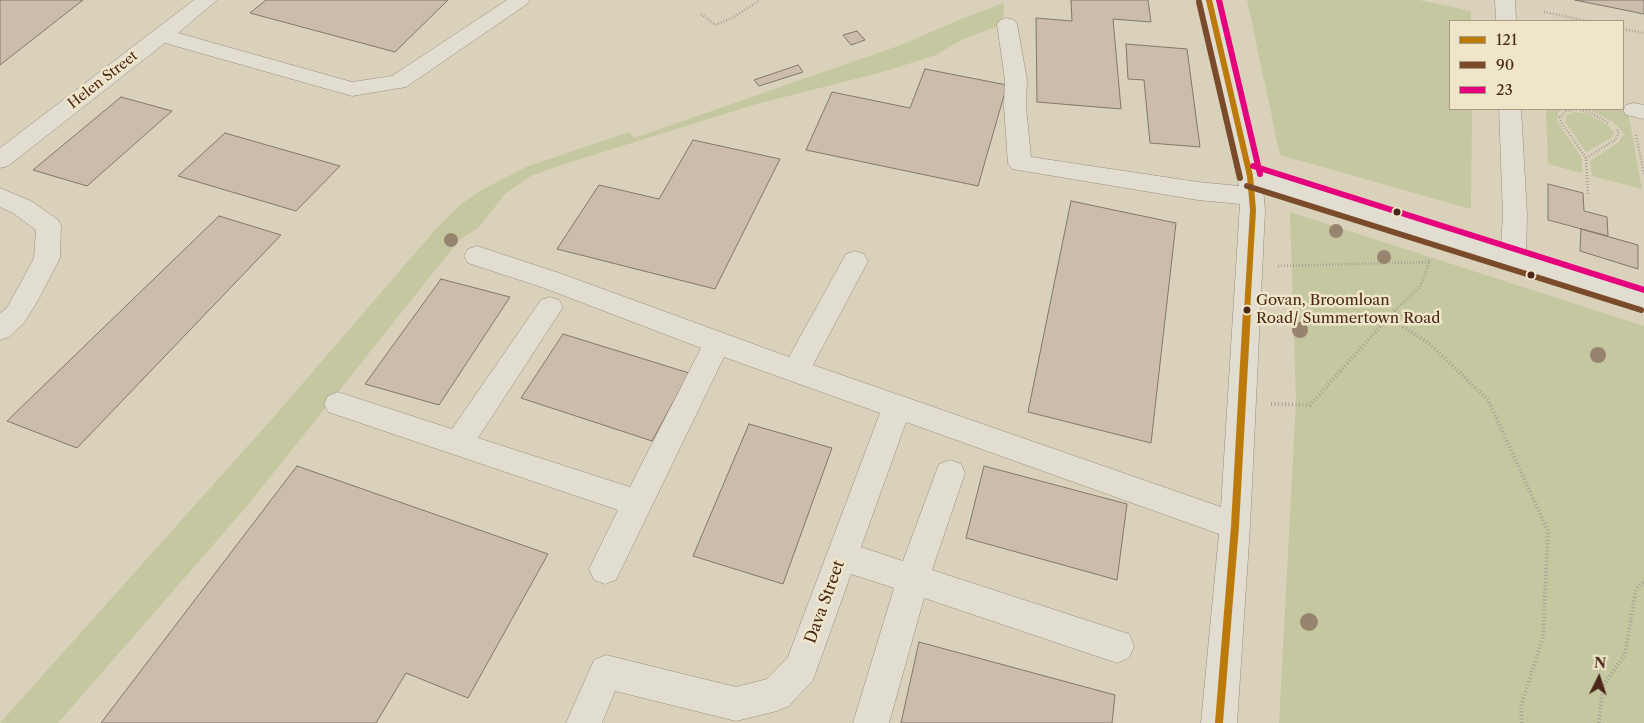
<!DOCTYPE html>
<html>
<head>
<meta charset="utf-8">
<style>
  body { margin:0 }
  #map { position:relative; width:1644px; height:723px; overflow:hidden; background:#d9d1b9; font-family:"Libre Caslon Text",serif }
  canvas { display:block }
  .legend { position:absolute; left:1449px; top:20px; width:175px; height:90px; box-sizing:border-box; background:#efe5c9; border:1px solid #ad9983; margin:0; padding:6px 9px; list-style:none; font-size:15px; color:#4b2719 }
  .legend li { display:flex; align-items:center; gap:10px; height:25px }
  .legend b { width:25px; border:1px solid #ad9983 }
  .north { position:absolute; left:1574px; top:653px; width:50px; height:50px; -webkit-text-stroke:4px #efe5c9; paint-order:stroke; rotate:4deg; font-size:14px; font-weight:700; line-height:20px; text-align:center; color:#4b2719 }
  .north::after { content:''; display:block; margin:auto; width:18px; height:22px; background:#4b2719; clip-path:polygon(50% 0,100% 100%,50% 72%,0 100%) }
</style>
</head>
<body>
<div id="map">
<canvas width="1644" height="723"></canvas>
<ul class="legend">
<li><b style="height:6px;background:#bb7a09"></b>121</li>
<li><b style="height:6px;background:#7a4b2a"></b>90</li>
<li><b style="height:6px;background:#e5007d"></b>23</li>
</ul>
<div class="north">N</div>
</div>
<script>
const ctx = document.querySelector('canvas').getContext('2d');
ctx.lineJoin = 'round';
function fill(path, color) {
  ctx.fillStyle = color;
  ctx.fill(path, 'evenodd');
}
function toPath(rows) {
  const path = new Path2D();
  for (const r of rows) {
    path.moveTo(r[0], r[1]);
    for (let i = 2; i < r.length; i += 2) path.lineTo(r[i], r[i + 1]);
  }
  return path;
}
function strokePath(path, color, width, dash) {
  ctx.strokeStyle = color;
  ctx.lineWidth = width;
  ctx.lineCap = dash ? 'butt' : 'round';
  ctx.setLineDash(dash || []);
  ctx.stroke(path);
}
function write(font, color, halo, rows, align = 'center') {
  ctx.font = font + ' "Libre Caslon Text",serif';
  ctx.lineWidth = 5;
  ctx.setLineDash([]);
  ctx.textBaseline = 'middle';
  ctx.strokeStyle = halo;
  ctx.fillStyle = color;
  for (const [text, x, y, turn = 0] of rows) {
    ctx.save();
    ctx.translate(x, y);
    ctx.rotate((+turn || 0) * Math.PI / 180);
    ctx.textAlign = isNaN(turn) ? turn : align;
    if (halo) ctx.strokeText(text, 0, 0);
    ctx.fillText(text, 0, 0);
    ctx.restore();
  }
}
const green = toPath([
  [1247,0,1419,0,1471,11,1471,21,1450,21,1450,109,1472,109,1471,209,1280,155],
  [1004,3,1003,24,961,40,936,55,886,71,753,105,558,166,531,176,506,193,478,228,460,239,247,506,58,723,0,723,271,420,436,229,460,205,480,191,526,167,629,132,634,138,901,45,961,19],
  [1546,109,1563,109,1558,112,1557,121,1582,158,1582,173,1548,164],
  [1588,109,1614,109,1628,112,1642,189,1592,176,1590,161,1619,142,1624,133,1613,122],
  [1574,112,1588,114,1608,125,1614,133,1611,138,1586,152,1565,122,1566,116],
  [1290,212,1644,326,1644,723,1279,723,1296,402]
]);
const building = toPath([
  [0,0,83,0,0,65,0,0],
  [266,0,448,0,395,52,250,13,266,0],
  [1071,0,1148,0,1151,22,1113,19,1121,109,1037,102,1036,18,1072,21,1071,0],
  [1575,0,1644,0,1644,14,1575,0],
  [857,31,865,40,851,45,843,35,857,31],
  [1126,44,1187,49,1200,147,1150,143,1144,80,1128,79,1126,44],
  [798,65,803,72,759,86,754,80,798,65],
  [925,69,1007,85,978,186,806,150,832,92,910,108,925,69],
  [121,97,172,111,87,186,33,170,121,97],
  [225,133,340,166,296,211,178,176,225,133],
  [693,140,780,159,715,289,557,249,599,185,659,199,693,140],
  [1548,184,1583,193,1584,211,1607,217,1608,236,1548,220,1548,184],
  [1071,201,1176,223,1151,443,1028,412,1071,201],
  [219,216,281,235,77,448,7,421,219,216],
  [1581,229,1638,245,1638,269,1580,251,1581,229],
  [441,279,510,297,439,405,365,384,441,279],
  [563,334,689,373,652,441,521,398,563,334],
  [749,424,832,448,783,584,693,556,749,424],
  [297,466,548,554,468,698,406,673,376,723,101,723,297,466],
  [984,466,1127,504,1117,580,966,538,984,466],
  [919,642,1115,695,1112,723,901,723,919,642]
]);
const pathFar1 = toPath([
  [1544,12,1588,21],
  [701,14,715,25,732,18,760,0],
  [1623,29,1644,33],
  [1636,135,1644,174],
  [1586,158,1615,140,1619,132,1616,128],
  [1588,194,1586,158,1561,122,1560,117,1566,111,1578,109,1589,112,1609,123],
  [1278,266,1429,262],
  [1394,311,1420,287,1430,260]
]);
const path = toPath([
  [1388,317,1431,345,1488,400,1548,531,1543,637,1521,706,1522,723],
  [1271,404,1310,405,1395,310],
  [1599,723,1603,686,1625,654,1636,589,1644,582]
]);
const minor = toPath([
  [194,0,217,0,178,33,352,82,392,76,507,0,530,0,527,4,406,87,352,96,165,43,8,166,0,168,0,148,194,0],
  [1199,0,1219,0,1261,171,1501,245,1503,215,1499,109,1521,109,1527,215,1526,253,1644,290,1644,310,1263,189,1265,210,1250,526,1237,723,1201,723,1219,534,906,422,861,547,903,561,939,464,950,460,961,464,965,473,932,570,1129,634,1134,646,1129,658,1117,663,924,598,889,723,853,723,894,588,851,574,813,680,789,706,777,711,736,721,615,691,602,723,566,723,594,660,606,655,736,687,767,679,788,657,880,413,724,357,616,580,605,584,594,580,589,569,618,510,328,412,324,404,328,396,338,392,452,429,541,300,550,297,559,300,563,307,478,438,630,487,701,348,544,288,468,263,464,256,468,249,477,246,562,274,789,357,846,254,855,251,864,254,868,261,813,365,1221,507,1240,204,1198,200,1012,169,1008,163,1004,107,1005,80,997,24,1000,20,1007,18,1014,20,1017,24,1027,80,1026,107,1031,157,1198,182,1239,186,1199,0],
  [1495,0,1515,0,1516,21,1496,21,1495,0],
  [1634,103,1644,105,1644,119,1626,115,1623,110,1626,105,1634,103],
  [0,188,31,201,58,220,61,226,60,258,37,302,24,323,9,337,0,340,0,313,6,309,18,288,34,258,36,230,13,213,0,207,0,188]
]);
const bus1Far1 = toPath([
  [1209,0,1250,176,1253,210,1247,311]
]);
const bus1 = toPath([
  [1219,723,1235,526,1247,310]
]);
const bus2 = toPath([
  [1199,2,1240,178],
  [1247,186,1641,310]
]);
const bus3 = toPath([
  [1219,0,1260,174],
  [1253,166,1644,290]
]);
const trees = [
  [1336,231,7],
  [451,240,7],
  [1384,257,7],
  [1300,330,8],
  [1598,355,8],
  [1309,622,9]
];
const markers = [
  [1397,212,4.5,"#4b2719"],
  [1531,275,4.5,"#4b2719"],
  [1247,310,4.5,"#4b2719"]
];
const farStreetnames = [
  ["Helen Street",103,80,-38]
];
const busNames = [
  ["Govan, Broomloan",1256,301],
  ["Road/ Summertown Road",1256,319]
];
const streetNames = [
  ["Dava Street",825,602,-70]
];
fill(green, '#c4c7a0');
fill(building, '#ccbcac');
strokePath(building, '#82776a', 1);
strokePath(minor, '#978d7f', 1);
strokePath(pathFar1, '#a8a197', 2.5, [1, 2]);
strokePath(path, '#a8a197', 4, [1, 2.5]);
fill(minor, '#e2ddd1');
strokePath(bus1Far1, '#bb7a09', 6);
strokePath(bus1, '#bb7a09', 8);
strokePath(bus2, '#7a4b2a', 6);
strokePath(bus3, '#e5007d', 6);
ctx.fillStyle = '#96846e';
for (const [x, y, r] of trees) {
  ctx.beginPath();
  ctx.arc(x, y, r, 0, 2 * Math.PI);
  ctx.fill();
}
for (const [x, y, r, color] of markers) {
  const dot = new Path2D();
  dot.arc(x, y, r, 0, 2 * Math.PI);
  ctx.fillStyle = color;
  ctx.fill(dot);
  strokePath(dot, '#efe5c9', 2);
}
write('14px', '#4b2719', '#efe5c9', farStreetnames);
write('15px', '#4b2719', '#efe5c9', busNames, 'left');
write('16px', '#4b2719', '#efe5c9', streetNames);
</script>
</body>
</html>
